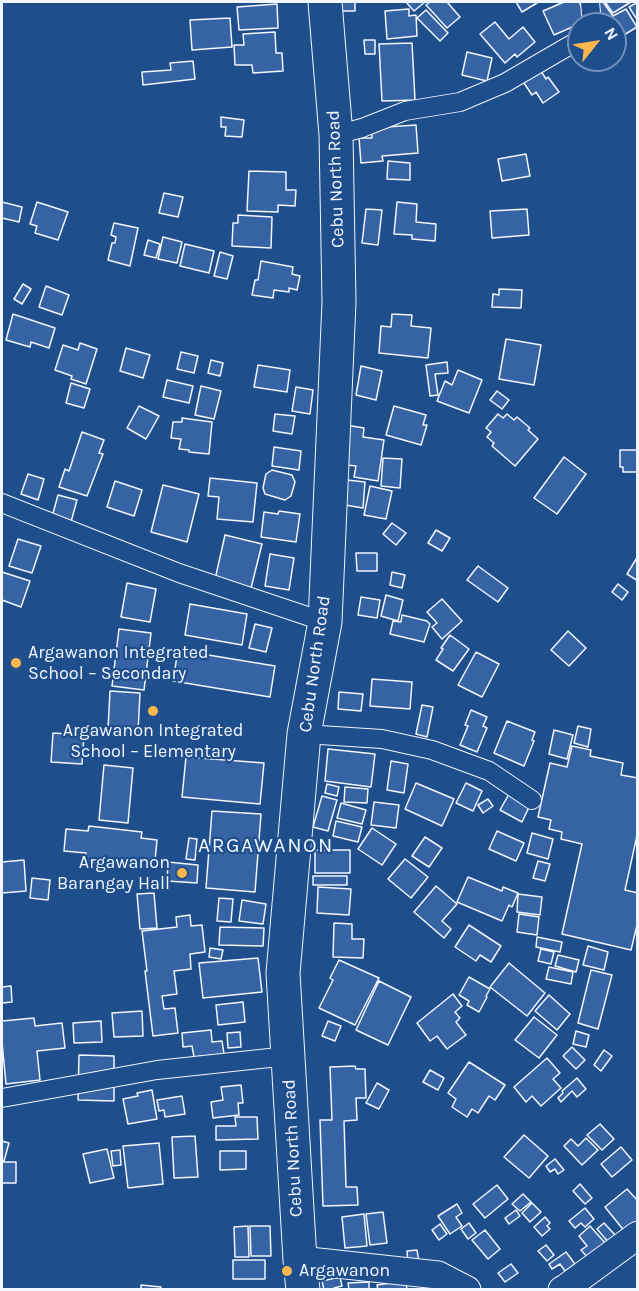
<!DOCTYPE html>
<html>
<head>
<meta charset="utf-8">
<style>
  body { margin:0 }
  #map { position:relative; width:639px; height:1291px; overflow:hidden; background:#1f4e8c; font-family:Karla,sans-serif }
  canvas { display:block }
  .frame { position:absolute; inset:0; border:3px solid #f2f6ff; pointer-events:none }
  .north { position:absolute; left:567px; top:12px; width:60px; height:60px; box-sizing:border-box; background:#1f4e8c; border:2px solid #7391ba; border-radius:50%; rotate:60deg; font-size:16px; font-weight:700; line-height:24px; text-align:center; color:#f2f6ff }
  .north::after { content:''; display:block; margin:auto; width:21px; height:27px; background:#ffb74d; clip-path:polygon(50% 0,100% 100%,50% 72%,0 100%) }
</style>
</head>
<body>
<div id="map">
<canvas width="639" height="1291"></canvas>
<div class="frame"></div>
<div class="north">N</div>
</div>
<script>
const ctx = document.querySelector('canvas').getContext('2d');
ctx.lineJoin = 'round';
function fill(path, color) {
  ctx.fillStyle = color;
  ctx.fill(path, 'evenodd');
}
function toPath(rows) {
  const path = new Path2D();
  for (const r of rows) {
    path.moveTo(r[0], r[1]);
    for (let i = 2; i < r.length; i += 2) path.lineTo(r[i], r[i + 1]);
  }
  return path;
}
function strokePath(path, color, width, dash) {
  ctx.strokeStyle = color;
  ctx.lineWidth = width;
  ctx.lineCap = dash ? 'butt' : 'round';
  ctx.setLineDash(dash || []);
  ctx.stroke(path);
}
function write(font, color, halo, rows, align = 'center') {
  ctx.font = font + ' Karla,sans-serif';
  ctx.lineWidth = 4.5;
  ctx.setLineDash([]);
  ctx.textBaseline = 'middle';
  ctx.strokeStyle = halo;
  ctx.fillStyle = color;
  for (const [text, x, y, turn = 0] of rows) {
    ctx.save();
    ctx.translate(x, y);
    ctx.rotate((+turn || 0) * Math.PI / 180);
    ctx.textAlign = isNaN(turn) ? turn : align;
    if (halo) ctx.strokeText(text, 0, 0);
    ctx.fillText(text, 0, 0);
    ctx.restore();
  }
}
const building = toPath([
  [340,2,355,2,355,11,340,11,340,2],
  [406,2,425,2,414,11,406,2],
  [430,2,447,2,460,17,447,28,426,5,430,2],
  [516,2,536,2,537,3,522,12,516,2],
  [564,2,579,2,588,20,554,35,543,11,564,2],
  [600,2,603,2,613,16,626,9,637,27,619,38,619,36,615,38,615,24,605,24,593,5,600,2],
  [605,2,631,2,613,13,605,2],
  [638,2,638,17,636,18,629,7,638,2],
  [277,4,278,28,239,30,237,7,277,4],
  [409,9,409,16,416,15,417,36,387,39,385,11,409,9],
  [426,10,448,33,440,41,417,18,426,10],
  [230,18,232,47,192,50,190,20,230,18],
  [495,22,509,39,523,27,535,42,517,57,515,54,505,63,480,34,495,22],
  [275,32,276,53,282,53,283,71,253,73,252,65,235,65,234,45,244,45,243,34,275,32],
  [364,40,375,40,375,54,365,54,364,40],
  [412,43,415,100,382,101,379,44,412,43],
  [467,52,492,58,487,81,462,75,467,52],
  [193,61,195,79,143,85,142,72,171,70,170,63,193,61],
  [539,68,546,79,548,77,559,92,543,103,536,92,532,95,522,80,539,68],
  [221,117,244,120,242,137,225,136,226,127,221,127,221,117],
  [416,125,418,153,382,156,383,161,361,163,359,138,372,138,372,128,416,125],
  [526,154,530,176,502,181,498,159,526,154],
  [388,161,410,163,410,180,387,179,388,161],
  [249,171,286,172,286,190,296,190,295,206,278,205,278,212,247,211,249,171],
  [164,193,183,197,178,217,159,213,164,193],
  [2,202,22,207,19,222,2,218,2,202],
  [37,202,68,212,58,240,35,233,37,226,30,224,37,202],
  [397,202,417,204,416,222,436,224,435,241,412,239,412,235,394,234,397,202],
  [366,209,382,210,378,245,362,243,366,209],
  [527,209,529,235,492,238,490,211,527,209],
  [238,215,272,217,271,248,232,246,233,223,238,223,238,215],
  [114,223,138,228,130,266,108,260,112,243,115,243,116,237,111,235,114,223],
  [163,237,182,242,177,263,158,259,163,237],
  [148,240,160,244,156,258,144,255,148,240],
  [185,244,214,251,209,273,180,266,185,244],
  [220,252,233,256,227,279,214,276,220,252],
  [261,261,293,267,292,274,300,276,297,290,289,288,289,292,274,290,273,298,252,295,255,280,258,280,261,261],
  [23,284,31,289,22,304,14,299,23,284],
  [46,286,69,295,62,315,39,307,46,286],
  [499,289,522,290,521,308,492,307,493,294,499,295,499,289],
  [13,314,55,328,49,348,31,342,30,347,6,340,13,314],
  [392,314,412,315,411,326,431,328,428,358,379,353,381,326,391,327,392,314],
  [506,339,541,345,534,385,499,379,506,339],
  [80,343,97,349,86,384,71,379,72,376,55,370,63,345,78,350,80,343],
  [126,348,150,355,143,378,120,371,126,348],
  [181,352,198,356,194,373,177,369,181,352],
  [211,360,223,363,220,376,208,373,211,360],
  [447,362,448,373,435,374,438,395,430,396,426,365,447,362],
  [258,365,290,370,287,392,254,387,258,365],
  [361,366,382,371,376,400,356,395,361,366],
  [458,370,482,380,469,413,437,401,445,381,452,385,458,370],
  [167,380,193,386,189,403,163,397,167,380],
  [71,383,90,389,84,408,66,403,71,383],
  [201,386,221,391,214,419,195,415,201,386],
  [296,387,313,390,310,414,292,411,296,387],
  [497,391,509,400,502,409,490,400,497,391],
  [139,406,159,416,146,439,127,428,139,406],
  [394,406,426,415,423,425,427,425,421,445,386,435,394,406],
  [275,414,295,416,292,434,273,431,275,414],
  [498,414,503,418,507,414,514,420,517,417,530,428,528,430,538,439,515,466,492,446,494,443,487,437,491,432,486,428,498,414],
  [182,418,212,422,209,454,189,452,189,450,179,449,181,439,171,438,173,422,182,422,182,418],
  [346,425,364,428,363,437,384,440,378,481,354,477,356,466,339,464,346,425],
  [82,432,104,440,99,453,103,454,87,496,59,487,65,469,69,471,82,432],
  [274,447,301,451,299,470,272,466,274,447],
  [620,450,638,450,638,472,623,472,623,467,620,467,620,450],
  [564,457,586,474,557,514,534,498,564,457],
  [383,458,402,459,400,488,381,486,383,458],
  [272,470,292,475,295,482,291,496,285,500,265,494,263,488,266,474,272,470],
  [28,474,44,479,38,500,21,494,28,474],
  [210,478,257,483,253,522,217,519,219,497,208,496,210,478],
  [347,480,365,482,363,508,345,505,347,480],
  [115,481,142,490,134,516,107,507,115,481],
  [163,485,199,494,187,542,151,532,163,485],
  [370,486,392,491,386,519,364,515,370,486],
  [58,495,77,500,71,522,52,517,58,495],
  [279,511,300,514,296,542,261,537,264,512,278,514,279,511],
  [392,523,406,533,396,545,383,534,392,523],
  [436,530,450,538,442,551,428,543,436,530],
  [225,535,262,544,250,592,214,584,225,535],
  [18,539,41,546,32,573,9,566,18,539],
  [356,553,377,553,377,571,357,571,356,553],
  [270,554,294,558,289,590,265,586,270,554],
  [638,556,638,581,627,574,638,556],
  [478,566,508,588,498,602,467,580,478,566],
  [2,572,30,581,21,607,2,600,2,572],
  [392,572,405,575,402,588,390,585,392,572],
  [127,583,156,589,150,622,121,617,127,583],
  [618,584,628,592,622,600,612,592,618,584],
  [386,595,403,600,398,621,381,616,386,595],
  [361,597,380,600,377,618,358,615,361,597],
  [442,599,462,621,442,639,432,627,437,623,427,612,442,599],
  [190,604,247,614,242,645,185,635,190,604],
  [402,615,427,621,430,624,424,642,390,634,393,621,401,622,402,615],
  [255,624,272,628,266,652,249,648,255,624],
  [119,629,151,633,144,690,112,686,119,629],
  [568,631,586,648,569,666,551,650,568,631],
  [450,635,469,649,453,671,436,660,443,649,441,648,450,635],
  [178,650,275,666,270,697,173,681,178,650],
  [476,652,499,664,482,697,458,685,476,652],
  [372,679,412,682,410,709,370,706,372,679],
  [110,691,140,693,138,732,108,729,110,691],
  [339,692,363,694,361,711,338,709,339,692],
  [422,705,433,707,427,737,416,734,422,705],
  [471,710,487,717,483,726,487,728,477,752,460,745,468,726,465,725,471,710],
  [507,721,535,732,532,740,534,741,524,766,494,753,507,721],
  [578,726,591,729,588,747,574,743,578,726],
  [554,730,573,735,567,759,549,754,554,730],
  [53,733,84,735,82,764,51,762,53,733],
  [572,746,591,750,590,756,623,763,621,775,638,778,638,831,625,890,638,893,638,921,631,950,562,934,582,844,561,839,562,832,549,829,551,820,538,817,550,763,567,767,572,746],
  [328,749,375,754,371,787,325,781,328,749],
  [186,757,264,763,260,804,182,797,186,757],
  [391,761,408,764,404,793,387,790,391,761],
  [104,765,133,768,128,823,99,820,104,765],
  [416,783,454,799,442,826,405,809,416,783],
  [466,783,482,791,473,811,456,803,466,783],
  [327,784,339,787,337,796,325,793,327,784],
  [345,787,368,789,367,803,344,802,345,787],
  [509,794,530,805,522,822,500,810,509,794],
  [322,796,337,800,328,831,313,827,322,796],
  [488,799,493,806,483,813,478,805,488,799],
  [374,802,399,805,396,828,371,825,374,802],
  [341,803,366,810,362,824,337,818,341,803],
  [212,811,261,814,255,892,206,888,212,811],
  [336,821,362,827,358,842,333,836,336,821],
  [89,826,142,832,141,838,157,840,155,861,139,860,139,868,85,862,86,853,64,851,66,829,88,831,89,826],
  [372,828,396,844,382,865,358,849,372,828],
  [497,831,524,843,516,861,489,849,497,831],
  [532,833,553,839,548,859,527,853,532,833],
  [425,837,442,848,429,867,412,856,425,837],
  [189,838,197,839,195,860,186,859,189,838],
  [315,850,350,850,350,873,315,873,315,850],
  [405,859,428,877,411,898,388,879,405,859],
  [24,860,26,891,2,893,2,862,24,860],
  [538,861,550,864,545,881,533,878,538,861],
  [168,862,198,865,197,883,167,881,168,862],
  [313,876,347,876,347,885,313,885,313,876],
  [468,877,502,891,503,887,518,893,512,907,509,905,502,921,457,902,468,877],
  [32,878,50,880,48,900,30,898,32,878],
  [436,886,457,904,442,921,451,929,444,938,414,912,436,886],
  [318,887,351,889,349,915,317,913,318,887],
  [154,893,157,928,140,929,137,894,154,893],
  [518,894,542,897,540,915,517,912,518,894],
  [219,898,233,899,231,922,217,921,219,898],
  [242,900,266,904,263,924,239,921,242,900],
  [519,914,539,917,537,935,517,932,519,914],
  [190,915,191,926,202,925,205,952,190,954,191,969,174,971,177,994,162,996,164,1009,175,1008,178,1033,153,1036,145,971,147,971,142,931,177,927,176,917,190,915],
  [334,923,352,924,352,939,364,939,363,958,333,957,334,923],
  [469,925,501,946,491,962,480,955,476,961,455,947,469,925],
  [220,927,264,928,263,946,219,945,220,927],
  [537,937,562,942,560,952,536,947,537,937],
  [588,946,608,952,604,970,583,965,588,946],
  [210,948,223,950,221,959,209,957,210,948],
  [541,949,554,952,551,964,538,961,541,949],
  [558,955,579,960,576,972,555,966,558,955],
  [258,958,262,992,203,998,199,963,258,958],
  [339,960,379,978,355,1025,319,1008,333,980,330,978,339,960],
  [509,963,545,993,527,1016,490,987,509,963],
  [549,967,573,972,571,984,546,979,549,967],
  [591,970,612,975,598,1029,578,1023,591,970],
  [469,977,490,989,486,996,487,997,479,1012,467,1005,469,1001,459,995,469,977],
  [379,981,411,997,388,1045,356,1030,379,981],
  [11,986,12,1002,2,1003,2,987,11,986],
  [453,994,462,1006,455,1012,460,1018,456,1022,466,1035,447,1049,437,1036,430,1041,417,1023,453,994],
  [549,995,570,1014,557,1030,535,1011,549,995],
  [243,1002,245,1022,218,1025,216,1005,243,1002],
  [142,1011,143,1036,114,1037,112,1013,142,1011],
  [534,1017,557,1035,539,1058,515,1040,534,1017],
  [34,1018,35,1026,62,1023,65,1048,37,1051,40,1080,6,1084,2,1042,2,1021,34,1018],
  [101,1021,102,1042,74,1043,73,1023,101,1021],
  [328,1021,341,1026,335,1041,322,1036,328,1021],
  [211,1030,212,1042,222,1041,224,1054,194,1057,192,1046,183,1047,182,1033,211,1030],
  [576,1031,589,1035,586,1047,573,1044,576,1031],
  [240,1032,241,1047,228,1048,227,1033,240,1032],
  [572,1047,585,1060,576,1069,563,1056,572,1047],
  [604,1050,612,1056,601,1071,594,1065,604,1050],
  [79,1055,114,1056,114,1101,78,1100,79,1055],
  [547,1058,560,1073,553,1079,561,1088,541,1106,532,1096,526,1102,514,1087,547,1058],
  [469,1062,505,1085,495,1100,489,1096,478,1113,472,1109,467,1117,452,1107,456,1099,448,1093,469,1062],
  [355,1066,356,1069,365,1069,366,1098,356,1098,357,1120,344,1121,346,1187,357,1187,358,1205,323,1206,320,1120,332,1120,330,1067,355,1066],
  [430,1070,444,1078,438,1090,423,1082,430,1070],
  [577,1078,586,1089,577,1097,572,1091,561,1102,558,1098,563,1093,562,1091,577,1078],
  [377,1083,389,1090,379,1109,366,1103,377,1083],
  [241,1085,243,1103,238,1103,239,1115,213,1118,211,1102,223,1100,221,1087,241,1085],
  [152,1090,157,1119,128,1124,123,1099,138,1096,137,1093,152,1090],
  [182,1096,185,1114,165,1117,164,1110,159,1111,157,1100,182,1096],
  [235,1117,257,1117,258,1139,216,1140,216,1126,236,1126,235,1117],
  [600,1124,614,1139,602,1150,587,1135,600,1124],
  [524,1135,548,1156,529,1178,504,1157,524,1135],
  [195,1136,198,1177,174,1178,172,1137,195,1136],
  [586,1138,598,1150,582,1165,564,1146,571,1139,578,1146,586,1138],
  [2,1141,9,1143,4,1161,2,1160,2,1141],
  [159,1143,163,1184,128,1188,123,1146,159,1143],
  [621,1147,632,1160,612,1177,601,1164,621,1147],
  [107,1149,114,1178,90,1183,83,1154,107,1149],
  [120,1150,121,1165,113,1166,111,1151,120,1150],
  [220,1151,246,1151,246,1169,220,1170,220,1151],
  [555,1159,564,1170,558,1174,555,1169,550,1172,546,1166,555,1159],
  [2,1162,16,1162,16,1183,2,1183,2,1162],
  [580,1184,592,1198,585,1204,573,1191,580,1184],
  [497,1185,508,1199,485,1218,473,1204,497,1185],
  [627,1189,638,1201,638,1223,626,1233,605,1207,627,1189],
  [523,1194,531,1202,520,1211,512,1204,523,1194],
  [532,1203,541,1212,530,1222,522,1213,532,1203],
  [457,1204,462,1213,456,1217,462,1226,450,1234,438,1216,457,1204],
  [585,1208,594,1219,585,1227,581,1223,575,1228,569,1221,585,1208],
  [516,1210,520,1216,509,1224,505,1218,516,1210],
  [383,1212,387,1243,370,1245,366,1214,383,1212],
  [364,1214,367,1246,345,1248,342,1217,364,1214],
  [545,1217,550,1223,547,1226,550,1229,542,1236,534,1227,545,1217],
  [469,1223,476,1233,468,1239,461,1229,469,1223],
  [604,1223,616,1236,609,1243,597,1229,604,1223],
  [440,1224,447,1234,439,1240,432,1230,440,1224],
  [248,1226,249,1257,235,1257,234,1227,248,1226],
  [250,1226,270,1226,271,1256,251,1256,250,1226],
  [590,1226,606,1244,589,1259,581,1250,587,1246,579,1236,590,1226],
  [485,1230,500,1249,488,1259,472,1240,485,1230],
  [546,1245,554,1255,547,1261,538,1251,546,1245],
  [417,1250,419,1262,408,1263,407,1251,417,1250],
  [566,1252,575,1264,565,1271,560,1264,552,1269,549,1264,566,1252],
  [233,1260,265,1260,265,1279,233,1279,233,1260],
  [511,1264,518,1273,505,1282,498,1273,511,1264],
  [340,1277,342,1286,334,1288,334,1290,324,1290,322,1281,340,1277],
  [406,1281,407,1290,378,1290,377,1285,406,1281],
  [369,1282,369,1290,349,1290,348,1283,369,1282],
  [141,1285,161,1287,160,1290,141,1290,141,1285]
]);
const street = toPath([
  [590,2,592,24],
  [336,135,362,128,405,111,460,102,505,83,579,40],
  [2,503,179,573,325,622],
  [304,734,382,739,432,750,489,771,532,800],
  [2,1098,157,1070,288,1056]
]);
const secondary = toPath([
  [300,1260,438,1275,467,1290],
  [562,1290,567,1287,638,1235]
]);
const highway = toPath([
  [303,1290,300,1260,283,973,304,734,325,622,339,302,336,135,325,2]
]);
const markers = [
  [16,663,6,"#ffb74d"],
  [153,711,6,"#ffb74d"],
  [182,873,6,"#ffb74d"],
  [287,1271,6,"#ffb74d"]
];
const streetNames = [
  ["Cebu North Road",336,179,-92],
  ["Cebu North Road",315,664,-82],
  ["Cebu North Road",293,1148,-93]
];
const poiNames = [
  ["Argawanon Integrated",28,653],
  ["School – Secondary",28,674],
  ["Argawanon Integrated",153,731,"center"],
  ["School – Elementary",153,752,"center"],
  ["Argawanon",170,863,"right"],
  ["Barangay Hall",170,884,"right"],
  ["Argawanon",299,1271]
];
const quarterNames = [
  ["ARGAWANON",266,846]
];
fill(building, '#3563a3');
strokePath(building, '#f2f6ff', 1.5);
strokePath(street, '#f2f6ff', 20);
strokePath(secondary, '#f2f6ff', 29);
strokePath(highway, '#f2f6ff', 35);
strokePath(street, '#1f4e8c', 18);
strokePath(secondary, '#1f4e8c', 27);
strokePath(highway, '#1f4e8c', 33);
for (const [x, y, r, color] of markers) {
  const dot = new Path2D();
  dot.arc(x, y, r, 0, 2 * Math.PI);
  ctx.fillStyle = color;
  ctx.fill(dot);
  strokePath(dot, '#1f4e8c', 2);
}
write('18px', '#f2f6ff', '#1f4e8c', streetNames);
write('18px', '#f2f6ff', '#1f4e8c', poiNames, 'left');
ctx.letterSpacing = '1.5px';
write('21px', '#f2f6ff', '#1f4e8c', quarterNames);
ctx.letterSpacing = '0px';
</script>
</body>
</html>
